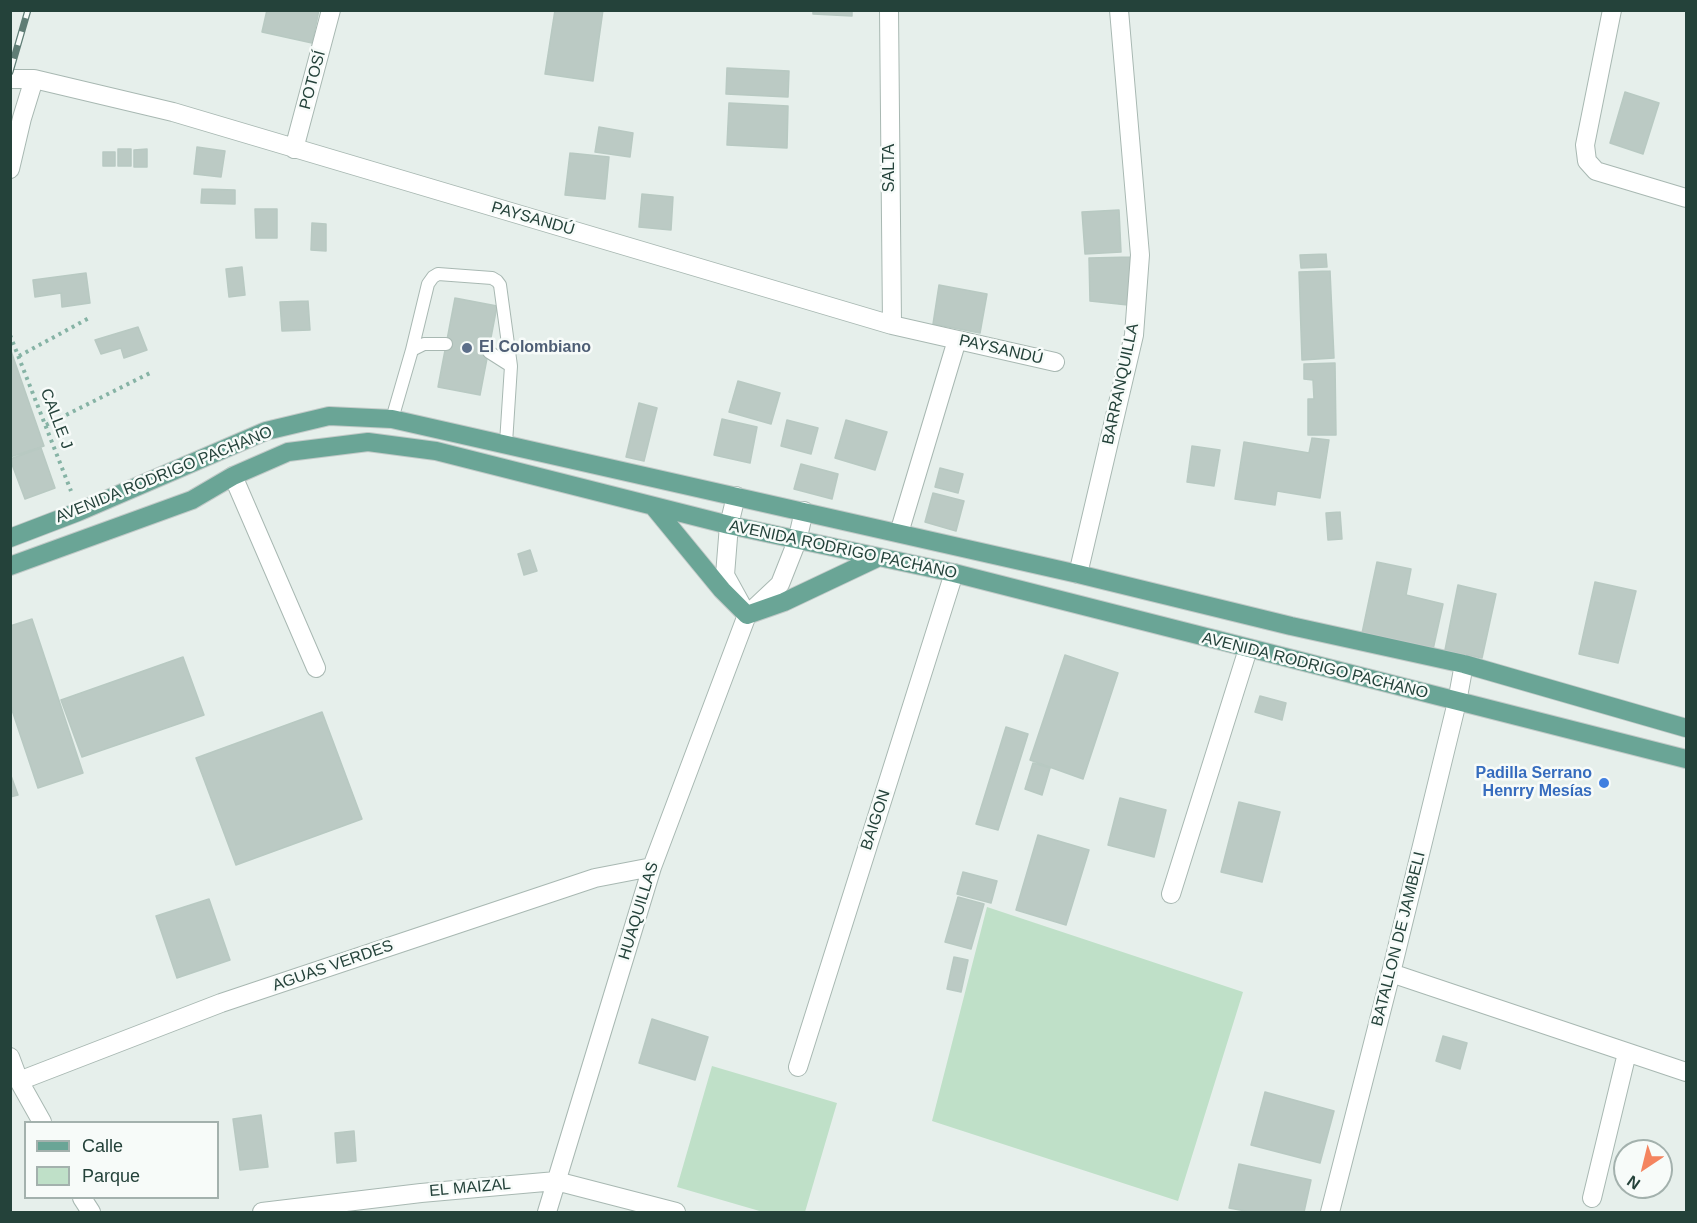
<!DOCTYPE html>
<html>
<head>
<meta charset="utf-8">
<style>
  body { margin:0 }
  #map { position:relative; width:1697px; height:1223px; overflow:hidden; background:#e6efeb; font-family:Helvetica,sans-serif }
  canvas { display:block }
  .frame { position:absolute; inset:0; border:12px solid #24423a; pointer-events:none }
  .legend { position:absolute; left:24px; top:1121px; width:195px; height:78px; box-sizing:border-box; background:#f7fbf9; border:2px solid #a3b1ad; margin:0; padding:8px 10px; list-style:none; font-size:18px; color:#24423a }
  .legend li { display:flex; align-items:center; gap:12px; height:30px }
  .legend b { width:30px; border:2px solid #a3b1ad }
  .north { position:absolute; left:1613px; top:1139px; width:60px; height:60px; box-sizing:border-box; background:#f7fbf9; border:2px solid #a3b1ad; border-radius:50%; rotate:215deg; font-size:16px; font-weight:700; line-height:24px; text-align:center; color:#24423a }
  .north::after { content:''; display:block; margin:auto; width:21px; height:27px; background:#f4845f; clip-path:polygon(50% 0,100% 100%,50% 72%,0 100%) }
</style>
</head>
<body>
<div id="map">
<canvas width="1697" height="1223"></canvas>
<div class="frame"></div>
<ul class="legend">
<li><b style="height:8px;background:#6aa596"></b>Calle</li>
<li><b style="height:16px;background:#bfe0c8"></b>Parque</li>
</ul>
<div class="north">N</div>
</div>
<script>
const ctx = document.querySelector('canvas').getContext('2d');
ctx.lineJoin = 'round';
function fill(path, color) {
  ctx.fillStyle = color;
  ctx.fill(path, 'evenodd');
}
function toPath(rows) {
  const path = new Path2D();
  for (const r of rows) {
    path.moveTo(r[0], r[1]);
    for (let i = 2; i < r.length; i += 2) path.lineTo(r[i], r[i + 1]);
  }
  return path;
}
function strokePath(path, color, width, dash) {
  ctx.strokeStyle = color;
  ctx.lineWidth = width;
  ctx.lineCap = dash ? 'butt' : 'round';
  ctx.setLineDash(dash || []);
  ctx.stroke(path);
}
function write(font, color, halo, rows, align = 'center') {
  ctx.font = font + ' Helvetica,sans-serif';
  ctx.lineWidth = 5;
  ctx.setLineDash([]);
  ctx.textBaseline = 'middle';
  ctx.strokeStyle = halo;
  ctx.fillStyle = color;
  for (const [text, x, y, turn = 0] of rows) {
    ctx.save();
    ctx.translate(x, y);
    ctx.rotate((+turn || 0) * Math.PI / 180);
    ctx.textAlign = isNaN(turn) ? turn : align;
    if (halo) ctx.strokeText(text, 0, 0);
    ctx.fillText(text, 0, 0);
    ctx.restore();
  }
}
const green = toPath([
  [987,907,1243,992,1178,1201,932,1121],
  [712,1066,837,1103,805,1212,763,1212,677,1187]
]);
const building = toPath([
  [267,10,319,10,312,43,262,32,267,10],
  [555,10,603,10,593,81,545,74,555,10],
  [813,10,852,10,852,16,813,14,813,10],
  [727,68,789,71,788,97,726,94,727,68],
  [1625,92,1659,103,1643,154,1610,143,1625,92],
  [729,103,788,106,787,148,727,145,729,103],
  [599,127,633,133,630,157,595,152,599,127],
  [197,147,225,151,221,177,194,174,197,147],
  [118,149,131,149,131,166,118,166,118,149],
  [147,149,147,167,134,167,134,150,147,149],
  [103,152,115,152,115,166,103,166,103,152],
  [570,153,609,157,605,199,565,195,570,153],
  [202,189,235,190,235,204,201,203,202,189],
  [642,194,673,197,671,230,639,227,642,194],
  [255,209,277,209,277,238,256,238,255,209],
  [1119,210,1121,252,1085,254,1082,212,1119,210],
  [312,223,326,224,326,251,311,250,312,223],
  [1326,254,1327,267,1301,268,1300,255,1326,254],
  [1132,257,1128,305,1090,301,1089,258,1132,257],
  [242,267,245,295,229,297,226,269,242,267],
  [1330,271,1334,358,1302,360,1299,272,1330,271],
  [86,273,90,303,62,307,61,293,35,297,33,280,86,273],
  [939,285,987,294,980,333,933,324,939,285],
  [455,298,497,306,480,395,438,387,455,298],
  [308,301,310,330,282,331,280,302,308,301],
  [138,327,147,350,124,358,121,348,101,354,95,340,138,327],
  [10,348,44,446,10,457,10,348],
  [1335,363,1336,435,1308,435,1308,399,1314,399,1313,380,1304,379,1304,364,1335,363],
  [738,381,780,393,771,424,729,412,738,381],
  [639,403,657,408,644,461,626,457,639,403],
  [722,419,757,427,750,463,714,455,722,419],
  [787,420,818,428,811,454,781,446,787,420],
  [846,420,887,432,875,470,835,458,846,420],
  [1312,438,1329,440,1320,498,1277,491,1275,505,1235,499,1244,442,1309,453,1312,438],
  [1192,446,1220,450,1214,486,1187,482,1192,446],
  [41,448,55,488,25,499,10,459,41,448],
  [801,464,838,474,832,499,794,489,801,464],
  [940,468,963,474,958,493,935,487,940,468],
  [933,493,964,501,956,531,925,522,933,493],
  [1340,512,1342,539,1328,540,1326,513,1340,512],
  [530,550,537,571,524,575,518,554,530,550],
  [1377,562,1411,569,1406,595,1443,604,1432,654,1361,638,1377,562],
  [1595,582,1636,591,1618,663,1579,654,1595,582],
  [1458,585,1496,594,1482,658,1445,650,1458,585],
  [32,619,83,773,38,788,10,704,10,626,32,619],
  [1065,655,1118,673,1083,779,1030,760,1065,655],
  [183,657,204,715,82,757,61,700,183,657],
  [1260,696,1286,703,1282,720,1255,712,1260,696],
  [322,712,362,819,236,865,196,758,322,712],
  [1006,727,1028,734,998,830,976,824,1006,727],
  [1033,763,1050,768,1042,795,1025,789,1033,763],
  [10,773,18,795,10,797,10,773],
  [1120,798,1166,810,1154,857,1108,845,1120,798],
  [1239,802,1280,812,1262,882,1221,872,1239,802],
  [1038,835,1089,850,1066,925,1016,910,1038,835],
  [963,872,997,881,991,903,957,894,963,872],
  [958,897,984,904,971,949,945,942,958,897],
  [209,899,230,960,177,978,156,916,209,899],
  [954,957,968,960,961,992,947,989,954,957],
  [652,1019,708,1037,695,1080,639,1063,652,1019],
  [1443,1036,1467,1043,1460,1069,1436,1061,1443,1036],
  [1265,1092,1334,1111,1320,1163,1251,1145,1265,1092],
  [261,1115,268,1167,240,1170,233,1119,261,1115],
  [354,1131,356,1161,337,1163,335,1133,354,1131],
  [1239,1164,1311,1180,1304,1212,1251,1212,1229,1208,1239,1164]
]);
const path = toPath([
  [10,335,71,491],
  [19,356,91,317],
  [46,425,152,372]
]);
const lane = toPath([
  [412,350,428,284,433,277,438,274,492,278,497,281,500,285,511,366],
  [489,352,511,366,506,443],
  [392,419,412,350,424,344,446,344]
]);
const street = toPath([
  [889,10,892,325],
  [1612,10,1585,145,1587,161,1596,171,1686,198],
  [10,79,34,79,173,112,892,325,1055,362],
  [294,149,331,10],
  [10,169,22,118,34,79],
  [233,476,316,668],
  [736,496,729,525,725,575,747,615,780,584,797,541,804,511],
  [899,533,957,340],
  [1078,574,1134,335,1140,255,1119,10],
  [1171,894,1248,649],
  [1391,973,1686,1072],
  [10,1057,19,1081,42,1122],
  [798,1067,954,573],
  [19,1081,221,1003,595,878,652,867],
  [82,1198,91,1212],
  [1592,1198,1627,1053],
  [262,1212,421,1193,556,1181,676,1212],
  [547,1212,652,867,747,615],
  [1330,1212,1391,973,1457,702,1464,664]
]);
const primary = toPath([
  [653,506,722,590,747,615,784,602,877,558],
  [10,538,78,512,266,431,329,416,392,419,1078,574,1291,626,1464,664,1686,728],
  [10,566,192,500,233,476,288,452,368,442,436,451,729,525,954,573,1686,759]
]);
const rail = toPath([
  [10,72,28,10]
]);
const markers = [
  [467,348,6,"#5c6f8a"],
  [1604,783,6,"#3f7fe0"]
];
const streetNames = [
  ["POTOSÍ",313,80,-75],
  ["SALTA",890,168,-90],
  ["PAYSANDÚ",533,219,16],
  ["PAYSANDÚ",1001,350,13],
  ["BARRANQUILLA",1121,384,-78],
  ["CALLE J",56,419,69],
  ["AVENIDA RODRIGO PACHANO",164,475,-22],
  ["AVENIDA RODRIGO PACHANO",843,550,12],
  ["AVENIDA RODRIGO PACHANO",1315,666,14],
  ["BAIGON",876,820,-72],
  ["HUAQUILLAS",639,911,-73],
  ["BATALLON DE JAMBELI",1399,939,-76],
  ["AGUAS VERDES",333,966,-19],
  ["EL MAIZAL",470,1188,-5]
];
const serviceNames = [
  ["El Colombiano",479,348]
];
const shopNames = [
  ["Padilla Serrano",1592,774],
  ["Henrry Mesías",1592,792]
];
fill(green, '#bfe0c8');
fill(building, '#bbcac4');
strokePath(building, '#b8c9c2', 1.5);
strokePath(lane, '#a8b8b2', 14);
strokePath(street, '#a8b8b2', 20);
strokePath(primary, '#c2cac8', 20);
strokePath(path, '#86b3a5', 4, [3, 4.5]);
strokePath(lane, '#fff', 12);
strokePath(street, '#fff', 18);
strokePath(primary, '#6aa596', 18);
strokePath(rail, '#5f7d75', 7);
strokePath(rail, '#f7fbf9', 4.5, [14]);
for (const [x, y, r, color] of markers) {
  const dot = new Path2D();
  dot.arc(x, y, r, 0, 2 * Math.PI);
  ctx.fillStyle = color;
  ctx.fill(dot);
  strokePath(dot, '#f7fbf9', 2);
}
write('16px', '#24423a', '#f7fbf9', streetNames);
write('bold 16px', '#4e5e75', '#f7fbf9', serviceNames, 'left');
write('bold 16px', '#366cbe', '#f7fbf9', shopNames, 'right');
</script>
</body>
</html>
